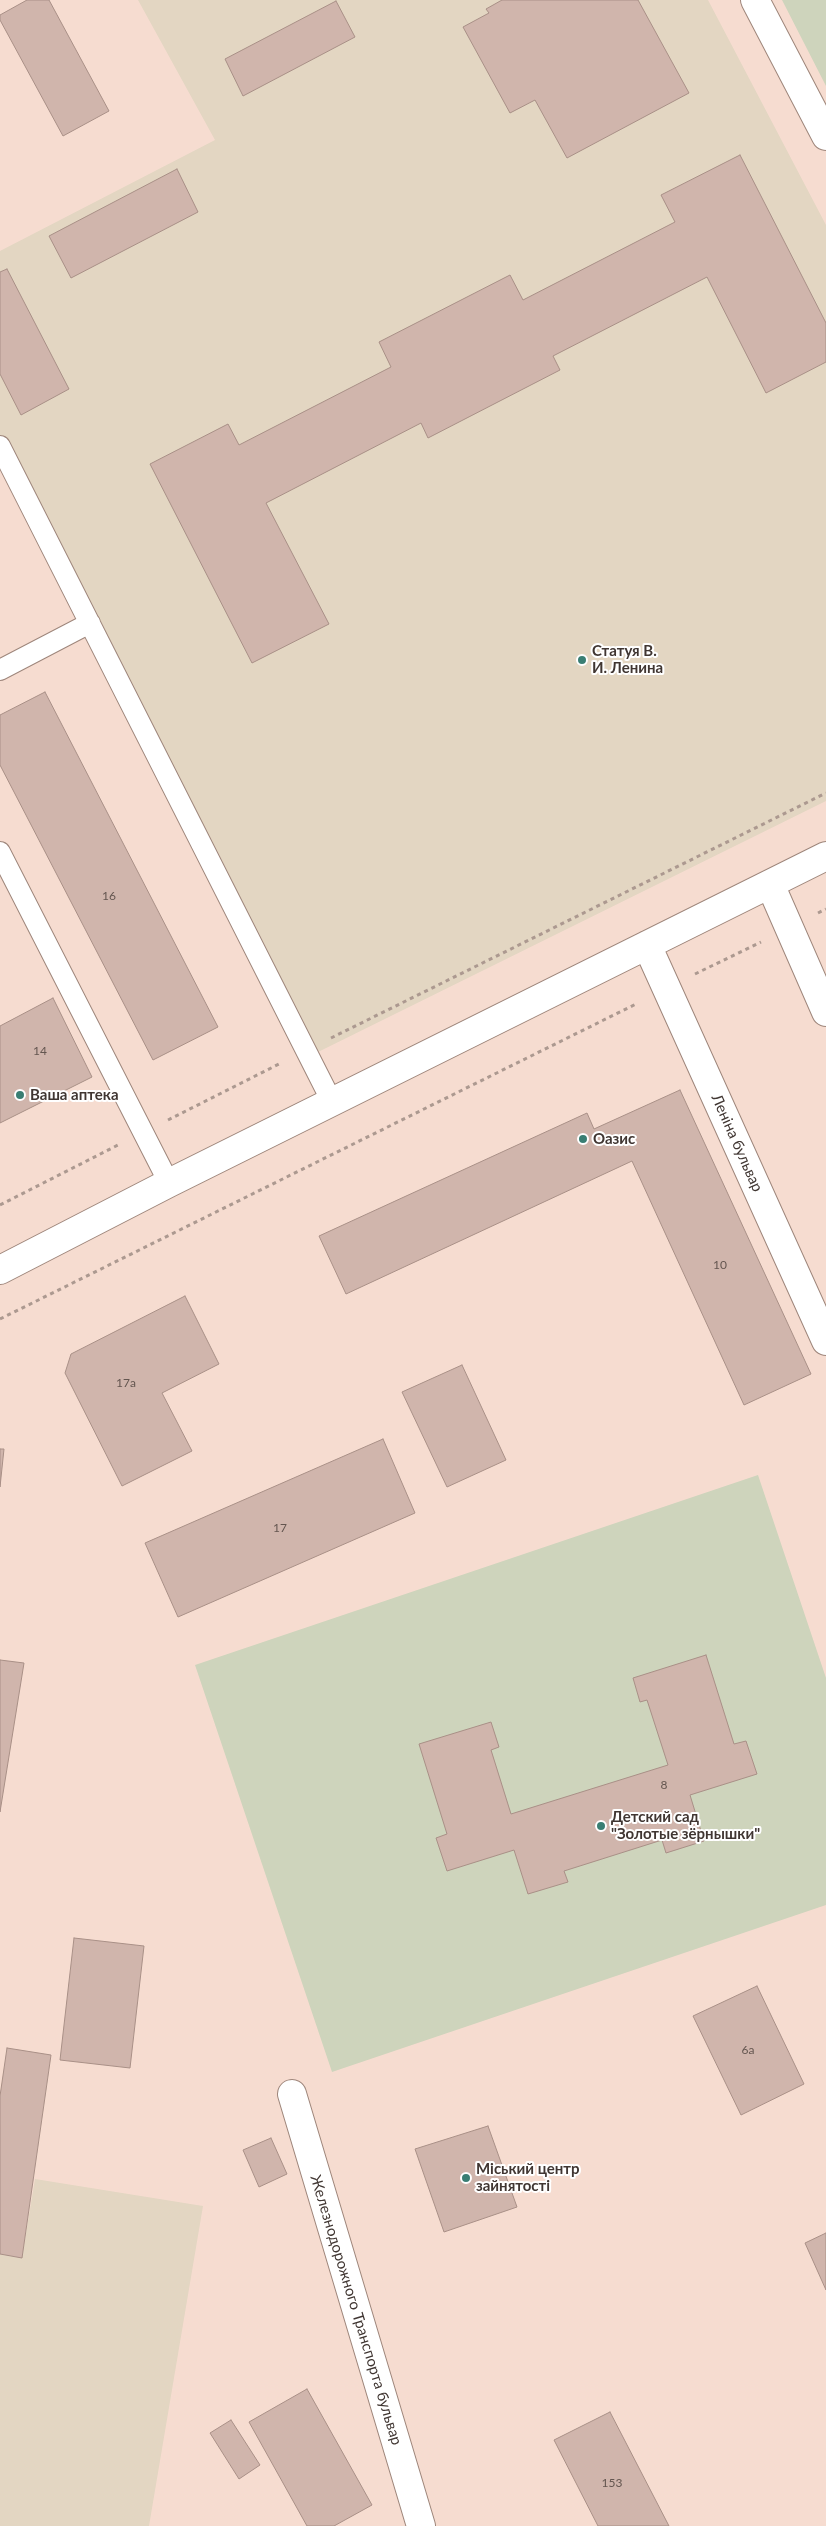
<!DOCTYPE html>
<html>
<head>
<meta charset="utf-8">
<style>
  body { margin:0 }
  canvas { display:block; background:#f6dcd0 }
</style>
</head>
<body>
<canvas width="826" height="2526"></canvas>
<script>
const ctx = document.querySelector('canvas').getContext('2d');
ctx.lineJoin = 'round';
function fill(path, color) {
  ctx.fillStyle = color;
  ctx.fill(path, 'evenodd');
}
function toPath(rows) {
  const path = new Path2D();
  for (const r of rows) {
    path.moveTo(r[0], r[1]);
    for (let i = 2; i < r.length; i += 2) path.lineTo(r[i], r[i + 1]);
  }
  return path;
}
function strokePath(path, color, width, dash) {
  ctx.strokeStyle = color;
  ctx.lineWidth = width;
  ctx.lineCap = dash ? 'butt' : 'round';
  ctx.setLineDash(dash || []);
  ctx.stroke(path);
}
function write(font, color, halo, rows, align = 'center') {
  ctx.font = font + ' Lato,sans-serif';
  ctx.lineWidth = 4;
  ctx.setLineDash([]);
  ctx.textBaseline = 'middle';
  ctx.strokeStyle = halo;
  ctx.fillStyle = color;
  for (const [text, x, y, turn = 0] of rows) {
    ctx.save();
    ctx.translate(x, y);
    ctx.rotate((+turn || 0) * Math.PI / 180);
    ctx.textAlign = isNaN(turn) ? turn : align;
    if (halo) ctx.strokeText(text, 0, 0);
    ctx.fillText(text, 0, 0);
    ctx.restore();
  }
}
const education = toPath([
  [138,0,708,0,826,225,826,801,312,1055,0,446,0,251,215,140],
  [35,2179,203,2206,149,2526,0,2526,0,2254,22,2257]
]);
const green = toPath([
  [782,0,826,0,826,86],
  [758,1475,826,1678,826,1905,332,2072,195,1665]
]);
const building = toPath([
  [27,0,49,0,109,111,63,136,0,20,0,15,27,0],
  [502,0,638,0,689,93,567,158,535,100,510,113,463,27,489,13,486,9,502,0],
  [336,1,355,37,243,96,225,59,336,1],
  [740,155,826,323,826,362,766,393,707,277,553,356,560,370,428,438,421,423,266,503,329,624,252,663,150,464,228,424,239,445,391,367,379,342,510,275,523,300,675,222,661,195,740,155],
  [177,169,198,212,71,278,49,236,177,169],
  [7,269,69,389,21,415,0,374,0,272,7,269],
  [45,692,218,1027,153,1060,0,765,0,715,45,692],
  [53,998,92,1077,0,1123,0,1026,53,998],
  [680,1090,811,1374,744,1405,632,1161,346,1294,319,1236,587,1113,594,1129,680,1090],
  [185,1296,219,1364,162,1393,192,1451,122,1486,65,1373,71,1354,185,1296],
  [462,1365,506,1460,447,1487,402,1392,462,1365],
  [383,1439,415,1513,178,1617,145,1543,383,1439],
  [0,1449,4,1449,0,1487,0,1449],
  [706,1655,734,1744,746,1741,757,1774,690,1795,704,1841,666,1853,662,1840,564,1871,568,1882,528,1894,514,1850,447,1871,436,1838,447,1834,419,1744,491,1722,499,1747,491,1750,511,1814,668,1765,647,1700,640,1702,633,1678,706,1655],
  [0,1660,24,1663,0,1812,0,1660],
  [74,1938,144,1946,130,2068,60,2060,74,1938],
  [757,1986,804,2084,741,2115,693,2016,757,1986],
  [7,2048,51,2055,22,2258,0,2254,0,2096,7,2048],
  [488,2126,517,2207,444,2232,415,2149,488,2126],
  [271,2138,287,2174,259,2187,243,2150,271,2138],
  [826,2233,826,2290,805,2243,826,2233],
  [307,2389,372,2505,334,2526,307,2526,249,2422,307,2389],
  [610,2412,669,2526,598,2526,554,2440,610,2412],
  [231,2420,260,2465,239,2479,210,2433,231,2420]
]);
const path = toPath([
  [818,913,826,909],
  [695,974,761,942],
  [331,1038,826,793],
  [168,1120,281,1063],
  [0,1205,118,1145],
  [0,1319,638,1003]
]);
const service = toPath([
  [0,446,332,1102],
  [0,670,90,623],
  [0,852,169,1183]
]);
const minor = toPath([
  [755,0,826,136],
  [770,884,826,1012],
  [647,945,826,1341],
  [0,1270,169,1183,826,856],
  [292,2094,421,2526]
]);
const markers = [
  [582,660,5,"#397e73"],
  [20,1095,5,"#397e73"],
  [583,1139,5,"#397e73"],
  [601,1826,5,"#397e73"],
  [466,2178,5,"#397e73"]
];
const numberNames = [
  ["16",109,896],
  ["14",40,1051],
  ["10",720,1265],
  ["17а",126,1383],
  ["17",280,1528],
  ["8",664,1785],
  ["6а",748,2050],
  ["153",612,2483]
];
const poiNames = [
  ["Статуя В.",592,651],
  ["И. Ленина",592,668],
  ["Ваша аптека",30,1095],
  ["Оазис",593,1139],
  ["Детский сад",611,1817],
  ["\"Золотые зёрнышки\"",611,1834],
  ["Міський центр",476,2169],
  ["зайнятості",476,2186]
];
const streetNames = [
  ["Леніна бульвар",737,1143,66],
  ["Железнодорожного Транспорта бульвар",356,2310,73]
];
fill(education, '#e3d6c2');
fill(green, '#ced4bc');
fill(building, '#d0b5ac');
strokePath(building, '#a99087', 1);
strokePath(service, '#9e867b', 22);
strokePath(minor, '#9e867b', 30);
strokePath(path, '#ac9990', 3, [4, 4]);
strokePath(service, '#fff', 20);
strokePath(minor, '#fff', 28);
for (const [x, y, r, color] of markers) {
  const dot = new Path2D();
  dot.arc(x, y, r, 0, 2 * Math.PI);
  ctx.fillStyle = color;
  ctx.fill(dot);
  strokePath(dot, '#fff', 2);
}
write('12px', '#645650', null, numberNames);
write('bold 15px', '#403632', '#fff', poiNames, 'left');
write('15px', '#403632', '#fff', streetNames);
</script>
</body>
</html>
